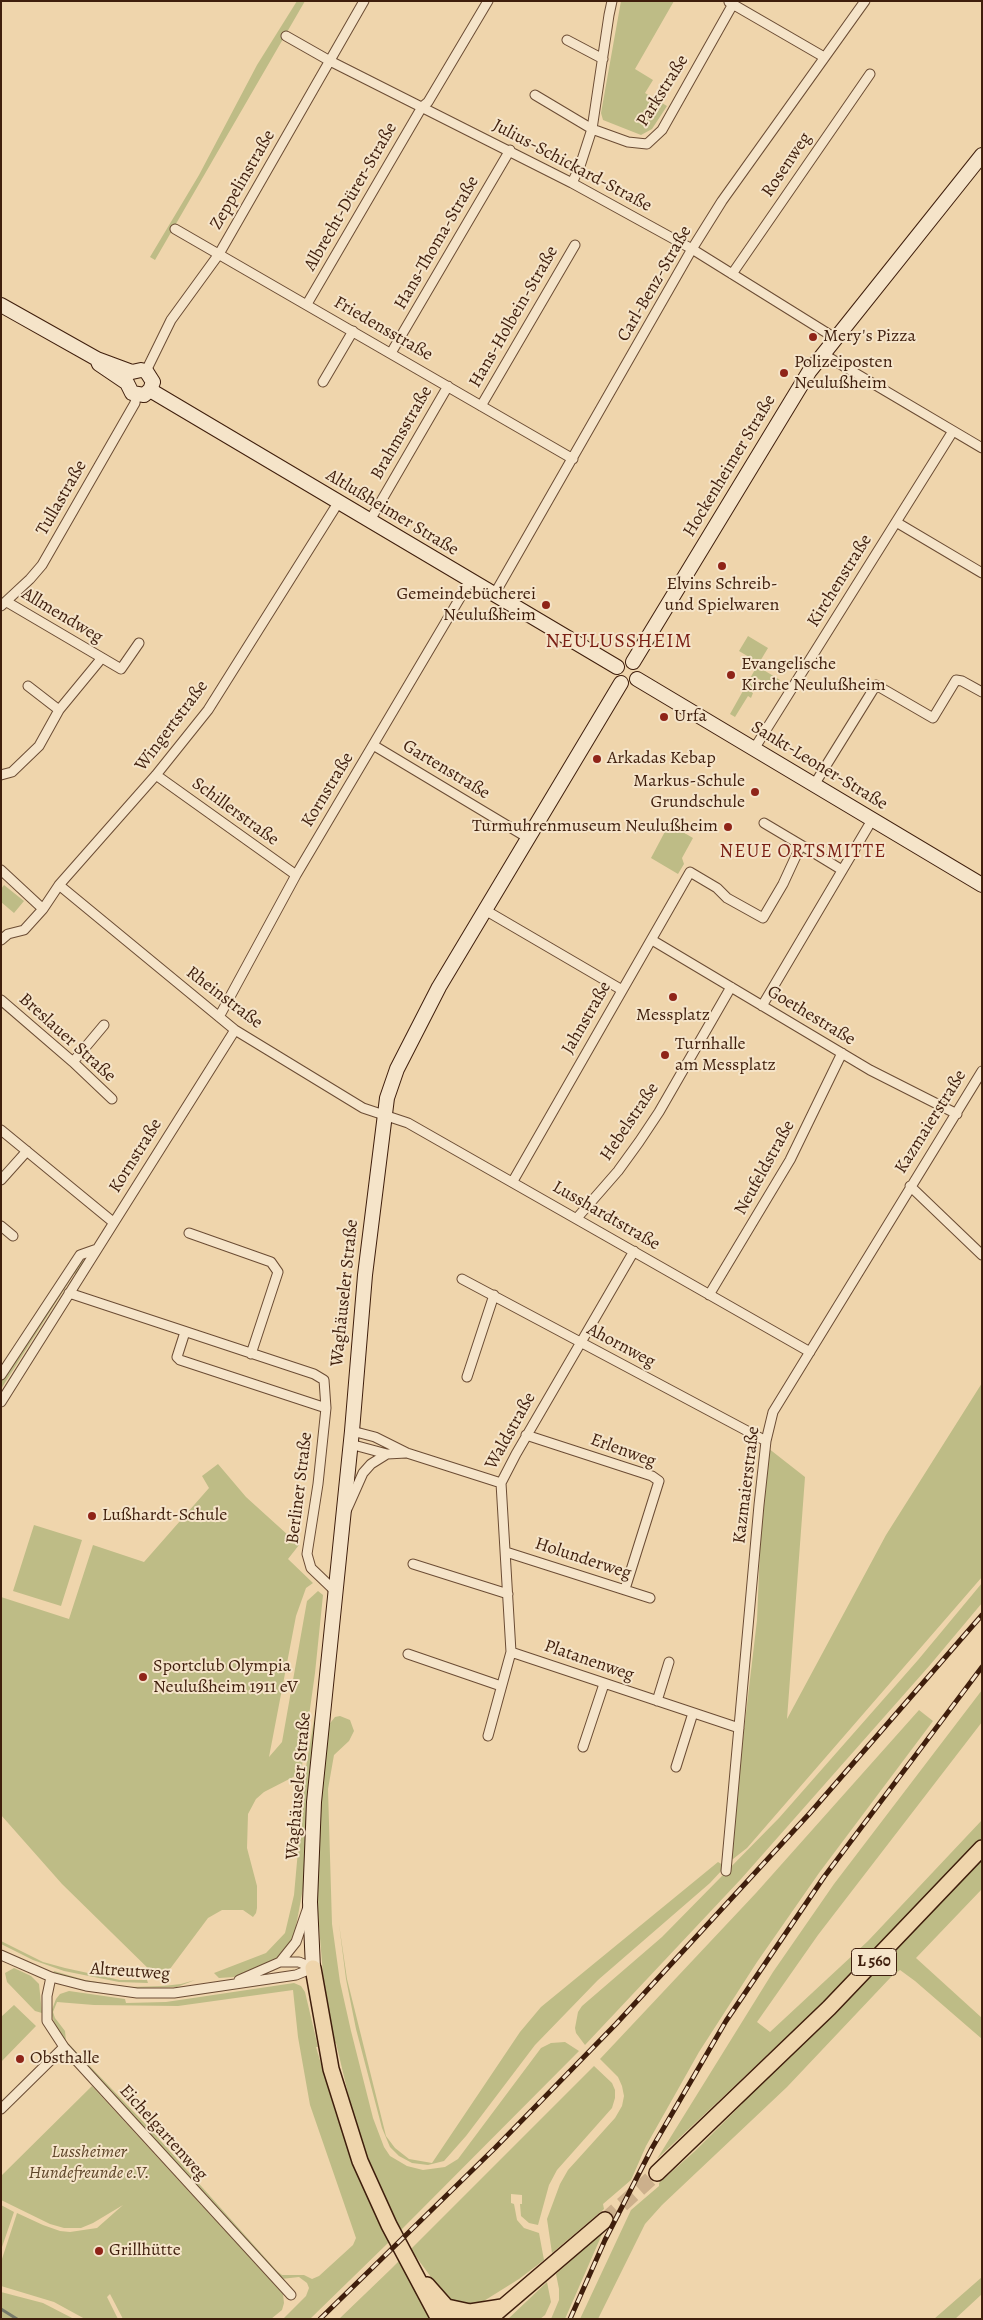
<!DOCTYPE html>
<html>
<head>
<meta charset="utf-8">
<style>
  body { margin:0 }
  #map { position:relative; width:983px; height:2320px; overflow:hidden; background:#efd5ac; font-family:Alegreya,serif }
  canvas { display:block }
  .frame { position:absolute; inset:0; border:2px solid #3f1e0c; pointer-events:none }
</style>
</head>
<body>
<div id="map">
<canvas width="983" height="2320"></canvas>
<div class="frame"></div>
</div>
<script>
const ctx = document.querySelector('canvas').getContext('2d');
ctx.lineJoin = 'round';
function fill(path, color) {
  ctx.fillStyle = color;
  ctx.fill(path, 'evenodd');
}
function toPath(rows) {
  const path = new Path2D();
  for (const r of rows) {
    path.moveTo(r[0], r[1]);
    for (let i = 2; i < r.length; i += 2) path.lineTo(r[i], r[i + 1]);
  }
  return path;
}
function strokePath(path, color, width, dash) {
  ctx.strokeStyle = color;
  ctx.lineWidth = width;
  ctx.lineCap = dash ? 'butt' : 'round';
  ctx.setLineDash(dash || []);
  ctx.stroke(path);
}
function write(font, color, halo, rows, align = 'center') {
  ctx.font = font + ' Alegreya,serif';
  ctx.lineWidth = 4;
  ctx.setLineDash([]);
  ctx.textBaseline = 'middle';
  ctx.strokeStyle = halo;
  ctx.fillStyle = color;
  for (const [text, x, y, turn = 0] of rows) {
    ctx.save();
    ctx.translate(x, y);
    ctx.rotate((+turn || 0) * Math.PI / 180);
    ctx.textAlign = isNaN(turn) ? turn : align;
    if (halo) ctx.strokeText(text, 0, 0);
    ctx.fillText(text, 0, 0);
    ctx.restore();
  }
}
const green = toPath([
  [297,1,305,1,155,260,150,257,199,175,257,65],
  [621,1,674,1,635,69,653,80,645,93,667,106,652,129,641,135,603,120,601,113],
  [748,636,768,648,759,663,739,651],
  [757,666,780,680,781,684,778,690,757,678,750,691,753,693,751,698,748,696,735,717,730,714],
  [669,824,693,838,682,858,684,864,678,874,651,858],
  [4,885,24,901,14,913,1,902,1,889],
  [86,1260,78,1273,74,1274,1,1389,1,1382,78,1262],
  [982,1383,982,1577,747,1848,733,1859,729,1857,757,1620,761,1524,768,1448,805,1477,787,1719,886,1535],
  [218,1464,246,1497,299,1545,288,1559,313,1583,306,1588,296,1616,269,1757,282,1742,307,1601,318,1591,323,1595,315,1673,301,1773,264,1792,256,1799,248,1814,247,1848,257,1886,257,1908,256,1913,253,1917,243,1910,222,1910,208,1918,161,1981,62,1884,1,1815,1,1597,69,1619,93,1545,144,1562,209,1488,202,1476],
  [34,1525,82,1540,61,1606,13,1591],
  [982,1583,982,1603,930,1665,741,1879,585,2045,576,2033,575,2028,578,2012,582,2006,662,1937,779,1818,918,1660],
  [982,1690,982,1722,818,1935,757,2022,770,2032,868,1941,982,1820,982,1839,867,1961,657,2159,773,1972,834,1884],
  [316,1708,317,1708,304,1883,294,1937,282,1955,273,1960,234,1977,219,1978,214,1973,266,1953,285,1933,294,1895,305,1773],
  [919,1710,933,1721,819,1873,757,1962,699,2052,646,2146,631,2180,603,2204,604,2209,552,2253,547,2219,560,2184,568,2170,615,2118,622,2106,624,2096,622,2086,618,2077,600,2059,756,1893],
  [340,1716,350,1720,354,1731,349,1741,334,1755,328,1789,332,1924,340,1982,351,2031,373,2118,384,2147,390,2156,407,2166,423,2170,445,2167,458,2159,541,2048,551,2043,565,2042,579,2051,401,2230,411,2249,594,2066,612,2083,615,2090,615,2098,612,2108,557,2170,549,2185,538,2225,529,2223,521,2216,520,2204,522,2204,522,2195,511,2194,511,2203,514,2204,517,2220,524,2228,539,2233,544,2260,519,2279,479,2304,455,2303,445,2296,411,2250,396,2220,367,2156,356,2127,336,2043,334,2043,323,1974,318,1914,318,1841,327,1727,335,1717],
  [982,1856,982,1889,916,1958,982,2018,982,2039,915,1981,900,1970,891,1977,787,2087,662,2205,645,2224,598,2319,580,2319,631,2210,659,2186,659,2183,695,2151,742,2104,741,2102],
  [718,1862,723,1865,723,1869,710,1883,598,1980,535,2045,466,2136,444,2161,428,2165,412,2163,399,2156,390,2147,382,2128,356,2029,346,1979,339,1924,347,1979,386,2136,395,2148,409,2159,432,2163,520,2032,541,2007],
  [1,1941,43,1962,65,1968,120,1980,147,1980,148,1983,119,1982,64,1971,33,1960,1,1944],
  [14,1968,31,1976,39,1984,42,2013,35,2011,7,1982,5,1973],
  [54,1971,85,1980,129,1987,163,1986,181,1984,195,1980,177,1987,130,1988,85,1982,53,1973],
  [294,1983,301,1986,305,1992,318,2047,316,2047,335,2111,359,2178,389,2242,310,2319,283,2319,306,2296,309,2288,307,2283,299,2277,281,2279,70,2049,55,2026,51,2012,56,1999,60,1994,69,1991,125,1999,126,2003,166,2002],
  [293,1990,298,2037,310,2105,356,2238,353,2245,319,2276,312,2279,304,2275,282,2275,277,2271,151,2130,66,2041,65,2031,55,2018,53,2012,57,2002,94,2005,178,2006],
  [14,2005,36,2026,1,2062,1,2017],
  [92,2086,283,2294,284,2303,282,2310,271,2319,123,2319,110,2294,107,2297,118,2319,85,2319,54,2302,1,2286,1,2262,17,2213,43,2225,60,2231,70,2232,97,2228,123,2205,93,2223,81,2228,64,2228,50,2224,1,2200,1,2176],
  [1,2205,14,2212,1,2250],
  [603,2232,565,2319,551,2319,559,2300,559,2289,556,2274],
  [399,2261,432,2319,339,2319,391,2269],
  [982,2277,982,2294,955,2319,934,2319],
  [547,2282,551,2302,545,2315,540,2319,508,2319],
  [1,2292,43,2303,74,2319,1,2319]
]);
const stream = toPath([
  [1,2309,17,2319]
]);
const primaryTunnel = toPath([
  [605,2220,657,2173]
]);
const street = toPath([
  [729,2,824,57],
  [286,36,330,61,572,183,692,249,835,338],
  [567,40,603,59],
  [535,95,592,129,628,142,647,144,662,130,733,4],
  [572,183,580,166,592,129,609,15,612,1],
  [175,229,573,459],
  [732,274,870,74],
  [307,304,422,107,428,102,488,1],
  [391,353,510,150],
  [823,354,982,448],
  [146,371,171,320,219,254,364,1],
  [323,382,353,331],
  [481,406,575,245],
  [369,522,448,386],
  [896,522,982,573],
  [494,595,692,249,722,201,865,1],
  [7,602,121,669,139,643],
  [1,606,30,579,42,565,135,403,136,395],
  [28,686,59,710],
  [373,745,528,838],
  [754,749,953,431],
  [1,775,12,772,39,746,59,710,101,659],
  [156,775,296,875],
  [814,785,876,685,933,718,956,680,962,681,982,692],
  [764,823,801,845],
  [1,870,43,909],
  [59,885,235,1030,363,1108,408,1123,810,1352],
  [485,910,622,990],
  [1,940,8,934,24,930,43,909,59,885,156,775,208,710,338,503],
  [652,940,870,1070,957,1114],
  [1,1000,73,1062,112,1099],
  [762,1006,872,820],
  [219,1017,296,875,470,581],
  [73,1062,104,1025],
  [1,1130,113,1222],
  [1,1180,27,1151],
  [513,1181,690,872,717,888,727,898,763,918,783,884,801,845,842,870],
  [910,1186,982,1255],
  [577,1218,618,1171,639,1142,659,1112,731,987],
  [1,1226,13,1236],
  [189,1233,271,1262,278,1272,251,1354],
  [462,1279,766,1441],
  [69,1293,314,1374,324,1380,326,1408,318,1484,307,1554,311,1568,335,1591],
  [709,1295,790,1160,842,1053],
  [185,1332,177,1357,180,1360,326,1408],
  [1,1375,80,1255,97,1249],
  [467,1377,494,1295],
  [1,1402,235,1030],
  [352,1431,375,1437,407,1453,501,1483],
  [526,1435,652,1476,659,1481,625,1589],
  [350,1444,387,1454,406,1453],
  [347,1509,363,1473,371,1464,387,1454],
  [506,1552,650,1598],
  [413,1564,508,1594],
  [511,1652,739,1728],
  [408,1654,501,1686],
  [657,1701,669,1662],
  [488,1736,511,1652,501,1483,516,1454,634,1251],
  [583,1747,604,1684],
  [676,1767,693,1713],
  [726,1871,759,1505,766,1441,773,1412,982,1071],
  [1,1955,51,1977,86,1986,137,1993,174,1993,296,1975,313,1968],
  [280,1962,296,1942,308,1907],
  [51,1977,47,1996,47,2021,64,2047,291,2295],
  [239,1980,280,1962,299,1962,313,1968],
  [1,2109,64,2047]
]);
const secondary = toPath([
  [1,305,97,359,132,372,141,370,146,371,153,382,150,390,144,395,132,393,127,383,99,364,97,359],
  [150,390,617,667],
  [633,662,809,372,982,155],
  [637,679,982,885],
  [313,1968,310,1902,314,1802,352,1431,365,1275,387,1098,397,1069,439,987,621,683]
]);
const primary = toPath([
  [313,1968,331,2069,360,2161,389,2225,439,2319],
  [657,2173,829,2008,982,1848],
  [427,2285,457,2319],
  [447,2307,470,2312,502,2307],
  [489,2319,605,2220]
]);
const rail = toPath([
  [320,2319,495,2148,616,2024,810,1813,982,1615],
  [570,2319,605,2240,652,2148,726,2021,824,1877,982,1667]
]);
const markers = [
  [813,337,5,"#8f2418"],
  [784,373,5,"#8f2418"],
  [722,566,5,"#8f2418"],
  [546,605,5,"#8f2418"],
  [731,675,5,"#8f2418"],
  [664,717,5,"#8f2418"],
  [597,759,5,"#8f2418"],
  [755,792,5,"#8f2418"],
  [728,827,5,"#8f2418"],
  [673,997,5,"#8f2418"],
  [665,1055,5,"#8f2418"],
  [92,1516,5,"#8f2418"],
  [143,1677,5,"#8f2418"],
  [20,2059,5,"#8f2418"],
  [99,2251,5,"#8f2418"]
];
const shields = [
  [874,1962,45]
];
const shieldNames = [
  ["L 560",874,1962]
];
const streetNames = [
  ["Parkstraße",663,91,-58],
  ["Rosenweg",787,165,-56],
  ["Julius-Schickard-Straße",572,166,28],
  ["Zeppelinstraße",243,180,-60],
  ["Albrecht-Dürer-Straße",351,197,-60],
  ["Hans-Thoma-Straße",437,243,-60],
  ["Carl-Benz-Straße",655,284,-60],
  ["Hans-Holbein-Straße",514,317,-60],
  ["Friedensstraße",383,329,30],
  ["Brahmsstraße",402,433,-60],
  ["Hockenheimer Straße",730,466,-59],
  ["Tullastraße",62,498,-60],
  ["Altlußheimer Straße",392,513,31],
  ["Kirchenstraße",840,581,-58],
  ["Allmendweg",62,616,31],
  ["Wingertstraße",172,726,-53],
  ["Sankt-Leoner-Straße",819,766,31],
  ["Gartenstraße",446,770,31],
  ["Kornstraße",328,790,-59],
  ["Schillerstraße",235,812,36],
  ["Rheinstraße",224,998,37],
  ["Goethestraße",811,1016,31],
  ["Jahnstraße",587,1018,-60],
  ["Breslauer Straße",67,1038,42],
  ["Hebelstraße",630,1122,-56],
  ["Kazmaierstraße",931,1122,-58],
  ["Kornstraße",136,1156,-58],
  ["Neufeldstraße",765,1168,-61],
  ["Lusshardtstraße",606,1216,30],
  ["Waghäuseler Straße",345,1293,-84],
  ["Ahornweg",621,1346,28],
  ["Waldstraße",511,1431,-61],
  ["Erlenweg",623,1451,20],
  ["Kazmaierstraße",747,1485,-83],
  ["Berliner Straße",300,1488,-83],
  ["Holunderweg",583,1559,18],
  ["Platanenweg",589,1661,19],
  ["Waghäuseler Straße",299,1786,-85],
  ["Altreutweg",130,1972,4],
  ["Eichelgartenweg",163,2133,48]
];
const poiNames = [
  ["Mery's Pizza",823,337],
  ["Polizeiposten",794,363],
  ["Neulußheim",794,384],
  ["Elvins Schreib-",722,585,"center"],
  ["und Spielwaren",722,606,"center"],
  ["Gemeindebücherei",536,595,"right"],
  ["Neulußheim",536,616,"right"],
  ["Evangelische",741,665],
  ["Kirche Neulußheim",741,686],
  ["Urfa",674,717],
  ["Arkadas Kebap",607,759],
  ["Markus-Schule",745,782,"right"],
  ["Grundschule",745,803,"right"],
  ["Turmuhrenmuseum Neulußheim",718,827,"right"],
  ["Messplatz",673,1016,"center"],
  ["Turnhalle",675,1045],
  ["am Messplatz",675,1066],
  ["Lußhardt-Schule",102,1516],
  ["Sportclub Olympia",153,1667],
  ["Neulußheim 1911 eV",153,1688],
  ["Obsthalle",30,2059],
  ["Grillhütte",109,2251]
];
const parkNames = [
  ["Lussheimer",89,2153],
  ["Hundefreunde e.V.",89,2174]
];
const neighbourhoodNames = [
  ["NEUE ORTSMITTE",803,852]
];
const quarterNames = [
  ["NEULUSSHEIM",619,642]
];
fill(green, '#bebc86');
strokePath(stream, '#767b6b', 3);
strokePath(primaryTunnel, '#ccb08c', 15, [15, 8]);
strokePath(street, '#6b4c34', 11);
strokePath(secondary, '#3f1e0c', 16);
strokePath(primary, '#3f1e0c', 18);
strokePath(street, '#f5e4c9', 9);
strokePath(secondary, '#f5e4c9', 14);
strokePath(primary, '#efd5ac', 15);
strokePath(rail, '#3f1e0c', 5);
strokePath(rail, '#f5e4c9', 3, [9]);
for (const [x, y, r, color] of markers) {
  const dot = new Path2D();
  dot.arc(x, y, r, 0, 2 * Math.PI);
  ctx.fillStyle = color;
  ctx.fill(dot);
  strokePath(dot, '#f5e4c9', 2);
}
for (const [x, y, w] of shields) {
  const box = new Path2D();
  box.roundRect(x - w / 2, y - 13.5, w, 27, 4);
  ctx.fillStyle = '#f5e4c9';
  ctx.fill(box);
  strokePath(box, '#3f1e0c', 1);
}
write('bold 16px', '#3f1e0c', null, shieldNames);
write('18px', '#3f1e0c', '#f5e4c9', streetNames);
write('18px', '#3f1e0c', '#f5e4c9', poiNames, 'left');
write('italic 18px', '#5f462a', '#f5e4c9', parkNames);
ctx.letterSpacing = '1px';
write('19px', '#7a1f14', '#f5e4c9', neighbourhoodNames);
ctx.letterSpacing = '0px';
ctx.letterSpacing = '1px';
write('20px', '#7a1f14', '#f5e4c9', quarterNames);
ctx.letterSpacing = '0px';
</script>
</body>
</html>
